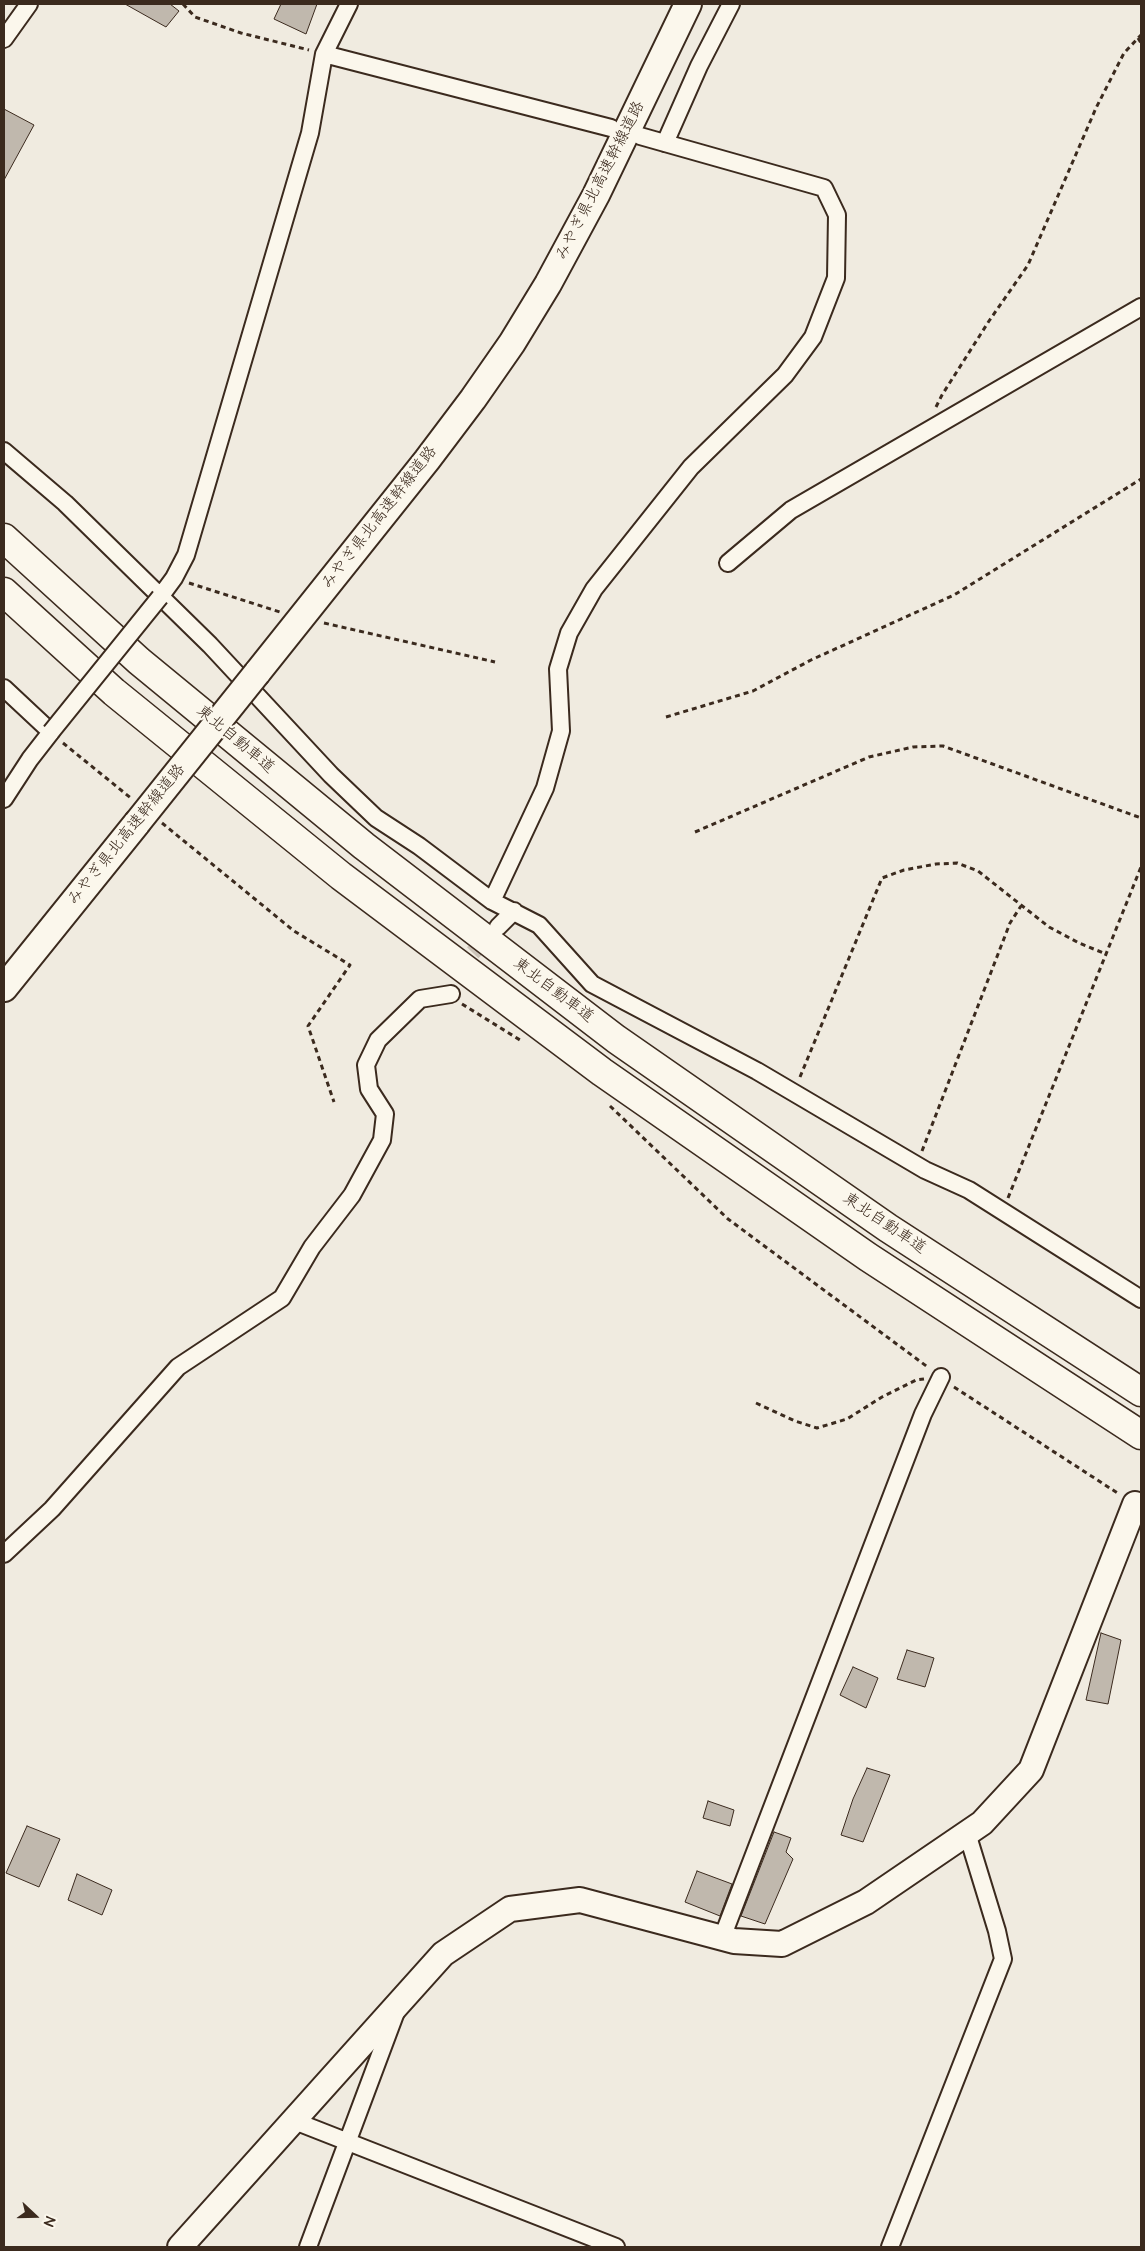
<!DOCTYPE html>
<html>
<head>
<meta charset="utf-8">
<style>
  body { margin:0 }
  #map { position:relative; width:1145px; height:2251px; overflow:hidden; background:#f0ebe0; font-family:"Architects Daughter",sans-serif }
  canvas { display:block }
  .frame { position:absolute; inset:0; border:5px solid #3b2a1e; pointer-events:none }
  .north { position:absolute; left:10px; top:2191px; width:50px; height:50px; -webkit-text-stroke:4px #fbf7ec; paint-order:stroke; rotate:111deg; font-size:14px; font-weight:700; line-height:20px; text-align:center; color:#3b2a1e }
  .north::after { content:''; display:block; margin:auto; width:18px; height:22px; background:#3b2a1e; clip-path:polygon(50% 0,100% 100%,50% 72%,0 100%) }
</style>
</head>
<body>
<div id="map">
<canvas width="1145" height="2251"></canvas>
<div class="frame"></div>
<div class="north">N</div>
</div>
<script>
const ctx = document.querySelector('canvas').getContext('2d');
ctx.lineJoin = 'round';
function fill(path, color) {
  ctx.fillStyle = color;
  ctx.fill(path, 'evenodd');
}
function toPath(rows) {
  const path = new Path2D();
  for (const r of rows) {
    path.moveTo(r[0], r[1]);
    for (let i = 2; i < r.length; i += 2) path.lineTo(r[i], r[i + 1]);
  }
  return path;
}
function strokePath(path, color, width, dash) {
  ctx.strokeStyle = color;
  ctx.lineWidth = width;
  ctx.lineCap = dash ? 'butt' : 'round';
  ctx.setLineDash(dash || []);
  ctx.stroke(path);
}
function write(font, color, halo, rows, align = 'center') {
  ctx.font = font + ' "Architects Daughter","Klee One",sans-serif';
  ctx.lineWidth = 4.5;
  ctx.setLineDash([]);
  ctx.textBaseline = 'middle';
  ctx.strokeStyle = halo;
  ctx.fillStyle = color;
  for (const [text, x, y, turn = 0] of rows) {
    ctx.save();
    ctx.translate(x, y);
    ctx.rotate((+turn || 0) * Math.PI / 180);
    ctx.textAlign = isNaN(turn) ? turn : align;
    if (halo) ctx.strokeText(text, 0, 0);
    ctx.fillText(text, 0, 0);
    ctx.restore();
  }
}
const building = toPath([
  [125,4,170,4,179,11,166,27,125,4],
  [281,4,317,4,306,34,274,19,281,4],
  [4,109,34,125,4,180,4,109],
  [1101,1633,1121,1640,1108,1704,1086,1700,1101,1633],
  [907,1650,934,1658,925,1687,897,1679,907,1650],
  [853,1667,878,1678,866,1708,840,1695,853,1667],
  [867,1768,890,1775,863,1842,841,1835,853,1799,867,1768],
  [708,1801,734,1810,730,1826,703,1818,708,1801],
  [27,1826,60,1839,39,1887,6,1873,27,1826],
  [774,1832,791,1838,786,1852,793,1859,765,1924,741,1916,774,1832],
  [697,1871,732,1884,720,1916,685,1902,697,1871],
  [77,1874,112,1890,102,1915,68,1900,77,1874]
]);
const streetTunnel = toPath([
  [456,970,491,934]
]);
const path = toPath([
  [183,4,195,17,241,33,309,50],
  [1138,38,1141,43],
  [936,407,942,395,989,321,1028,265,1096,108,1124,53,1141,35],
  [189,583,280,612],
  [324,623,495,662],
  [666,717,753,691,811,660,954,595,1141,479],
  [63,743,132,799],
  [162,823,294,931,350,965,308,1026,334,1102],
  [695,832,869,757,913,747,943,746,1141,818],
  [462,1004,520,1040],
  [800,1077,882,878,904,870,936,864,957,863,978,871,1049,927,1079,943,1106,954],
  [610,1106,728,1219,929,1368],
  [922,1151,1010,923,1021,906],
  [1008,1198,1141,867],
  [954,1387,1119,1494],
  [756,1403,795,1421,817,1428,847,1419,882,1397,916,1380,924,1379]
]);
const street = toPath([
  [4,39,29,4],
  [324,54,611,128],
  [665,143,699,66,731,4],
  [4,451,65,503,210,645,331,775,376,818,419,846,492,901,539,925,592,984,757,1071,925,1170,969,1190,1141,1299],
  [728,563,791,510,1141,307],
  [160,597,174,578,186,555,310,133,324,54,349,4],
  [4,688,51,732,30,759,4,799],
  [492,901,545,788,561,731,558,669,569,633,594,589,691,467,785,375,813,337,836,278,837,215,824,188,640,136],
  [498,927,514,911],
  [4,1554,52,1509,178,1367,282,1298,312,1247,352,1195,382,1140,385,1114,369,1089,366,1065,378,1040,420,999,451,994],
  [722,1938,923,1414,941,1377],
  [292,2120,616,2247],
  [308,2247,396,2012],
  [890,2247,1003,1959,997,1931,967,1833]
]);
const secondary = toPath([
  [180,2247,443,1954,510,1909,580,1900,734,1941,782,1944,866,1902,982,1823,1031,1770,1135,1504]
]);
const primary = toPath([
  [257,673,427,460,473,399,512,343,548,284,596,195,688,4],
  [4,988,137,823]
]);
const highway = toPath([
  [4,538,139,661,364,846,616,1039,888,1228,1141,1392],
  [4,592,114,692,341,876,602,1072,868,1257,1141,1435]
]);
const streetBridge = toPath([
  [51,732,160,597]
]);
const primaryBridge = toPath([
  [137,823,257,673]
]);
const streetNames = [
  ["みやぎ県北高速幹線道路",601,181,-63],
  ["みやぎ県北高速幹線道路",380,518,-52],
  ["東北自動車道",235,740,40],
  ["みやぎ県北高速幹線道路",127,835,-51],
  ["東北自動車道",553,991,37],
  ["東北自動車道",884,1224,34]
];
fill(building, '#c0b8ad');
strokePath(building, '#3b2a1e', 1);
strokePath(streetTunnel, '#ccc4b9', 16, [16, 8]);
strokePath(street, '#3b2a1e', 20);
strokePath(secondary, '#3b2a1e', 28);
strokePath(primary, '#3b2a1e', 30);
strokePath(highway, '#3b2a1e', 31);
strokePath(path, '#3b2a1e', 3, [5, 4]);
strokePath(street, '#fbf7ec', 16);
strokePath(secondary, '#fbf7ec', 24);
strokePath(primary, '#fbf7ec', 26);
strokePath(highway, '#fbf7ec', 28);
strokePath(streetBridge, '#3b2a1e', 20, []);
strokePath(primaryBridge, '#3b2a1e', 30, []);
strokePath(streetBridge, '#fbf7ec', 16);
strokePath(primaryBridge, '#fbf7ec', 26);
write('16px', '#3b2a1e', '#fbf7ec', streetNames);
</script>
</body>
</html>
